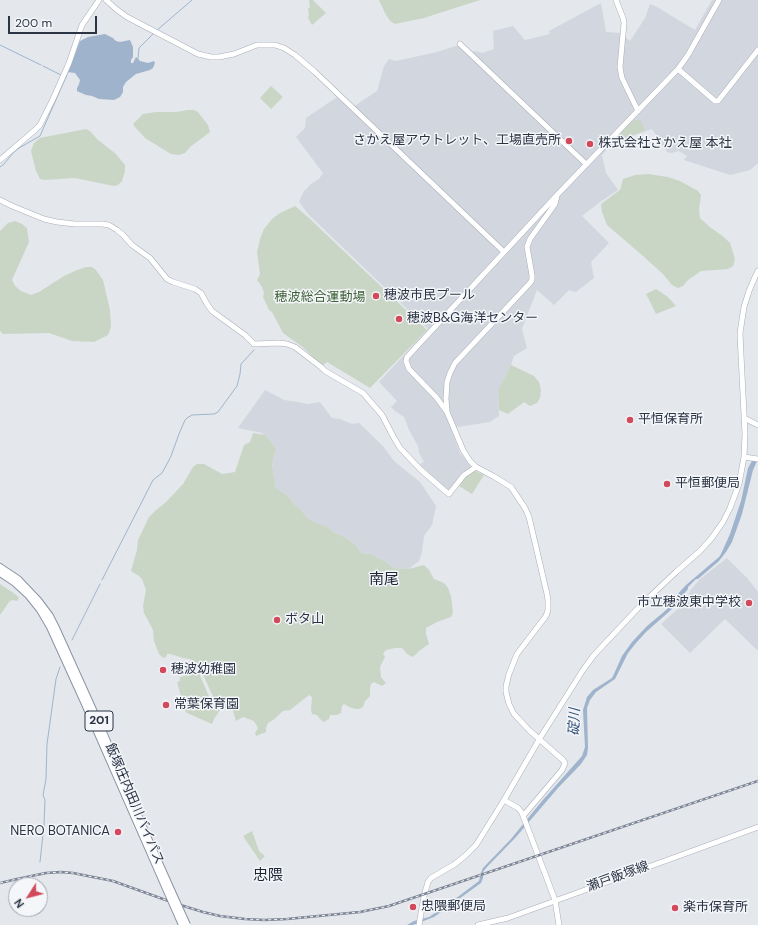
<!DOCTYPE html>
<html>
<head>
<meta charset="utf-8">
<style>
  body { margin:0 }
  #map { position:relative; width:758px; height:925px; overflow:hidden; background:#e4e7ec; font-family:"DM Sans",sans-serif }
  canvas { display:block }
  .north { position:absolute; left:8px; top:877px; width:40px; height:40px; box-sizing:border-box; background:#f4f6f9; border:1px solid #a4a8b1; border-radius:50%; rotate:234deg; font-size:11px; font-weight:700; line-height:16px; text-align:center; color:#2b3445 }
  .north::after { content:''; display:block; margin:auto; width:14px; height:18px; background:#d1495b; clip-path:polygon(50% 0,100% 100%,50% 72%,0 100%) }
  .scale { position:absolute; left:8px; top:16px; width:89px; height:18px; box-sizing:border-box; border:2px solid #2b3445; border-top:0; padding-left:5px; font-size:12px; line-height:14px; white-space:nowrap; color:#2b3445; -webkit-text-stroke:3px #f4f6f9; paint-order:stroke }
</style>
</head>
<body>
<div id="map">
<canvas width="758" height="925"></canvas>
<div class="north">N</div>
<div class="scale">200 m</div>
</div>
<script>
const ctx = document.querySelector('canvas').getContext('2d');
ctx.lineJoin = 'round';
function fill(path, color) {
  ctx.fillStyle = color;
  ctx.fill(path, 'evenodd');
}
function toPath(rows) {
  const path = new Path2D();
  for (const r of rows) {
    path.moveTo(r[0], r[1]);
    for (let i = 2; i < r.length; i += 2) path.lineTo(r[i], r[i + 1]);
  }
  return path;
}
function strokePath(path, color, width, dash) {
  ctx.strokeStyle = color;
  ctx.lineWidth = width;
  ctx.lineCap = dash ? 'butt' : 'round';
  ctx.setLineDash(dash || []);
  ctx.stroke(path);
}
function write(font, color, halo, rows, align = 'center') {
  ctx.font = font + ' "DM Sans","Noto Sans JP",sans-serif';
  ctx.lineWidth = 3;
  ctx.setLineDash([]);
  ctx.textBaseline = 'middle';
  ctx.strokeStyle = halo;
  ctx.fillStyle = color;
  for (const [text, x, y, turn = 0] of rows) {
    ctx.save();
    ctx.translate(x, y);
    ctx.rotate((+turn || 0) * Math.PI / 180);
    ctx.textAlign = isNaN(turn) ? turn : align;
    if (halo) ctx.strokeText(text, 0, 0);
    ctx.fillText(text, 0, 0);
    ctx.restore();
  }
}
const built = toPath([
  [712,0,758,0,758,163,750,170,730,175,684,160,687,156,679,151,671,153,667,152,652,129,613,143,602,155,606,173,618,190,600,202,582,216,609,243,591,262,594,278,576,292,569,290,554,305,537,290,522,329,527,348,514,356,511,365,498,390,499,416,490,422,457,427,451,429,460,453,471,467,459,476,452,489,448,490,433,477,420,464,424,462,419,453,418,446,409,430,404,417,395,411,391,407,397,401,379,382,428,329,308,214,299,202,304,191,311,184,319,179,323,173,296,137,305,128,306,118,337,97,350,109,377,91,384,66,389,59,396,61,437,52,459,45,468,53,475,51,482,53,494,49,493,31,513,26,525,40,550,34,549,31,601,3,606,32,620,33,630,41,645,18,650,4,657,7,695,30],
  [265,390,284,400,298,402,307,404,320,402,332,418,340,419,352,424,359,423,383,446,394,461,420,482,436,506,432,525,424,536,422,552,419,561,409,569,393,568,388,563,370,554,361,553,355,544,345,537,333,532,326,526,319,524,307,518,302,511,294,504,287,495,276,488,272,467,274,455,276,449,272,443,262,433,238,428],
  [727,558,748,579,758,592,758,649,757,650,725,619,690,653,661,624,680,607,690,592,690,591,699,580]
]);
const green = toPath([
  [309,0,313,0,326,13,312,25,308,18,309,15,308,9,310,7],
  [379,0,480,0,424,18,395,24,390,21,385,13],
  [271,86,283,97,271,109,260,98],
  [188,110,194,110,198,112,208,125,210,132,190,147,185,153,179,155,171,154,145,138,135,127,133,124,143,114,156,112,176,112],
  [635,120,640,120,645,130,617,141,615,139,630,123],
  [86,129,90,131,97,139,116,154,125,165,125,171,122,181,118,185,114,186,75,178,44,180,40,179,36,171,31,151,34,143,40,138],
  [648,174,668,177,680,181,698,191,701,195,699,209,700,218,711,228,724,237,730,243,735,259,733,266,728,269,701,271,688,280,683,286,678,288,672,285,663,274,643,256,607,225,602,212,601,204,620,190,623,179,635,175],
  [295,206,309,218,427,330,370,388,327,362,322,366,304,348,283,333,272,312,269,310,263,297,264,293,262,287,257,280,260,274,257,252,260,239,264,229,272,219,280,213],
  [15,221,22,224,27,228,29,242,12,280,15,286,21,291,31,295,39,292,64,276,77,270,86,267,92,267,96,270,103,280,110,310,111,327,108,335,94,342,72,341,49,333,3,334,0,331,0,231,8,223],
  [656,289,668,297,676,306,656,314,646,294],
  [511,365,534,376,539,382,541,390,540,398,537,403,530,406,524,402,508,414,499,410,498,390],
  [253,433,265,435,272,443,276,449,274,455,272,466,276,488,287,495,294,504,302,511,307,518,319,524,326,526,333,532,345,537,355,544,361,553,370,554,388,563,393,568,409,569,424,565,429,570,434,579,444,583,448,588,451,596,453,613,451,617,437,622,426,628,426,634,429,644,419,651,413,657,407,654,402,648,395,648,386,650,383,654,385,657,380,667,381,677,386,683,382,686,374,682,371,684,370,688,370,696,365,701,363,707,359,709,355,709,349,707,344,704,342,706,341,713,337,715,330,715,329,719,324,722,320,719,317,715,312,714,311,710,312,697,309,695,290,710,283,711,273,720,268,723,266,728,266,732,256,736,255,733,258,728,254,721,243,717,236,721,233,711,230,709,219,707,217,705,204,677,198,666,194,661,190,659,183,658,170,654,167,654,166,657,163,658,159,654,154,641,153,630,144,613,143,606,146,590,145,587,142,579,139,576,131,571,137,550,138,540,149,517,155,511,166,502,183,484,193,467,197,464,204,464,222,474,235,472,244,445,250,442],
  [475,471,484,475,472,494,459,486,464,478],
  [0,584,15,594,19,598,17,601,12,600,9,602,0,615],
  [199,673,213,706,216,708,220,710,214,719,212,724,187,713,185,711,177,682,180,681,180,677,185,676,185,675],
  [252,831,259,851,265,856,260,861,243,836]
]);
const water = toPath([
  [105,34,113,38,116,41,120,42,130,40,133,47,133,57,131,60,131,63,133,63,136,57,140,61,148,63,154,61,155,63,153,68,150,70,136,74,126,82,123,87,123,92,120,97,114,100,99,99,92,96,86,95,79,92,77,91,77,88,79,84,80,80,75,73,67,72,80,41,88,37],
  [753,459,758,459,753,470,742,514,732,542,726,552,719,561,698,579,696,579,688,587,688,589,672,609,646,632,636,643,628,653,615,679,596,692,590,700,587,708,588,748,587,755,581,764,558,788,516,837,486,868,483,872,483,878,481,883,434,917,413,925,407,925,414,921,429,917,443,908,479,881,481,873,483,868,511,839,542,801,582,756,585,747,583,710,587,697,593,690,612,678,614,674,622,656,632,642,647,626,665,611,673,603,673,599,686,585,719,557,721,554,730,534,741,501,748,468]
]);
const stream = toPath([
  [156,31,192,0],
  [0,45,41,65],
  [138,59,139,48,154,33],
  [43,66,61,75],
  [66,77,68,72],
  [0,167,4,164,13,153,19,148,40,136,66,77],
  [102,580,153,480,162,473,167,464,171,456,179,434,185,420,187,418,192,415,214,414,218,412,237,386,240,374,241,364,254,350],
  [72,640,100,584],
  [40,862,44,825,45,800,43,795,46,779,47,744,56,679,60,667]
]);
const secondary = toPath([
  [106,0,116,9,127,17,198,54,211,57,219,57,234,54,257,45,275,45,284,48,295,55,315,72,504,252],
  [616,0,623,18,624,23,620,67,621,73,622,78,638,111],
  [460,44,586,164],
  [678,69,715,101,718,101,758,50],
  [0,160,35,130,40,125,53,99,69,63,82,25,99,0],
  [0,200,12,206,44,219,57,222,75,224,102,224,109,225,117,230,123,235,132,245,150,258,167,279,173,282,195,289,201,293,207,304,212,311,245,335,254,344,279,343,287,344,295,347,321,367,325,371,363,393,382,415,393,436,400,448,421,470,444,490,449,494,464,475,476,467],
  [447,411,446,399,447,382,450,373,455,363,530,283,532,280,532,275,527,247,530,239,555,204,557,196],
  [744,418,758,425],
  [744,457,758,459],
  [504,800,518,808,522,813,555,900,559,925],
  [523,816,562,770,565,763,563,760,530,731,514,714,509,704,506,692,506,686,509,674,517,654,546,616,548,610,548,601,547,594,529,517,525,508,511,487,493,476,476,467,470,461,463,450,447,412,436,397,409,369,406,361,407,357,557,195,678,69,688,55,719,0],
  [419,925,424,896,428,882,431,878,455,864,466,855,476,845,504,800,540,738,583,670,594,655,641,605,676,572,700,551,711,539,723,522,730,508,739,484,744,457,745,434,741,355,740,333,744,307,749,291,755,277,758,271],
  [478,925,508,918,758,827]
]);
const highway = toPath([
  [0,567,18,579,38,600,50,616,56,628,103,732,147,836,172,892],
  [0,573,15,583,28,595,40,610,50,627,85,704,167,891]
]);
const rail = toPath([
  [0,883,17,879,46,873,61,872,73,873,113,881,174,903,203,912,220,916,245,919,264,920,287,919,360,912,389,906,758,781]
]);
const highwayBridge = toPath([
  [167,891,182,925],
  [172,892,187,925]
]);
const markers = [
  [569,141,4,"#d1495b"],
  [590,144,4,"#d1495b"],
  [376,296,4,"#d1495b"],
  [399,319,4,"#d1495b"],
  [630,420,4,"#d1495b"],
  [667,484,4,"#d1495b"],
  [749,603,4,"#d1495b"],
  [277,620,4,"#d1495b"],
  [163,670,4,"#d1495b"],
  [166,705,4,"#d1495b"],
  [118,832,4,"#d1495b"],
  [413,907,4,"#d1495b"],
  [675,908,4,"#d1495b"]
];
const shields = [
  [99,721,28]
];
const shieldNames = [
  ["201",99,721]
];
const poiNames = [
  ["さかえ屋アウトレット、工場直売所",561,141,"right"],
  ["株式会社さかえ屋 本社",598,144],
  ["穂波市民プール",384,296],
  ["穂波B&G海洋センター",407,319],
  ["平恒保育所",638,420],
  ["平恒郵便局",675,484],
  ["市立穂波東中学校",741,603,"right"],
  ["ボタ山",285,620],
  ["穂波幼稚園",171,670],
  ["常葉保育園",174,705],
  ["NERO BOTANICA",110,832,"right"],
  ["忠隈郵便局",421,907],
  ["楽市保育所",683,908]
];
const parkNames = [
  ["穂波総合運動場",320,298]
];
const streetNames = [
  ["飯塚庄内田川バイパス",134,804,67],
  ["瀬戸飯塚線",618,877,-20]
];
const waterNames = [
  ["碇川",575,722,-88]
];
const quarterNames = [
  ["南尾",384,580],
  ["忠隈",268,876]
];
fill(built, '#d2d6de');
fill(green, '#c9d6c5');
fill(water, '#9fb4cc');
strokePath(stream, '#9fb4cc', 1);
strokePath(secondary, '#a9aeb7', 6);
strokePath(highway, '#8b94a3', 8);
strokePath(secondary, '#fff', 5);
strokePath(highway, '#fff', 6);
strokePath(rail, '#7d8696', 2.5);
strokePath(rail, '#f4f6f9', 1, [3]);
strokePath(highwayBridge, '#8b94a3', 8, []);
strokePath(highwayBridge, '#fff', 6);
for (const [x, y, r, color] of markers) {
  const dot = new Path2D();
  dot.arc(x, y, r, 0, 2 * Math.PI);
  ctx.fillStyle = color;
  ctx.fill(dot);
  strokePath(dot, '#f4f6f9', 1.5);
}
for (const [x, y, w] of shields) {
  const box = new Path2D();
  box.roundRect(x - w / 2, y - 10, w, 20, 3);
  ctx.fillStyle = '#f4f6f9';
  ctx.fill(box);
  strokePath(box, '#2b3445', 1);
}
write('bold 12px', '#2b3445', null, shieldNames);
write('13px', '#2b3445', '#f4f6f9', poiNames, 'left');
write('13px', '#3f6138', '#f4f6f9', parkNames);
write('13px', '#2b3445', '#f4f6f9', streetNames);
write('italic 14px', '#34527a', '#f4f6f9', waterNames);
write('15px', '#1d2536', '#f4f6f9', quarterNames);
</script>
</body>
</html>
